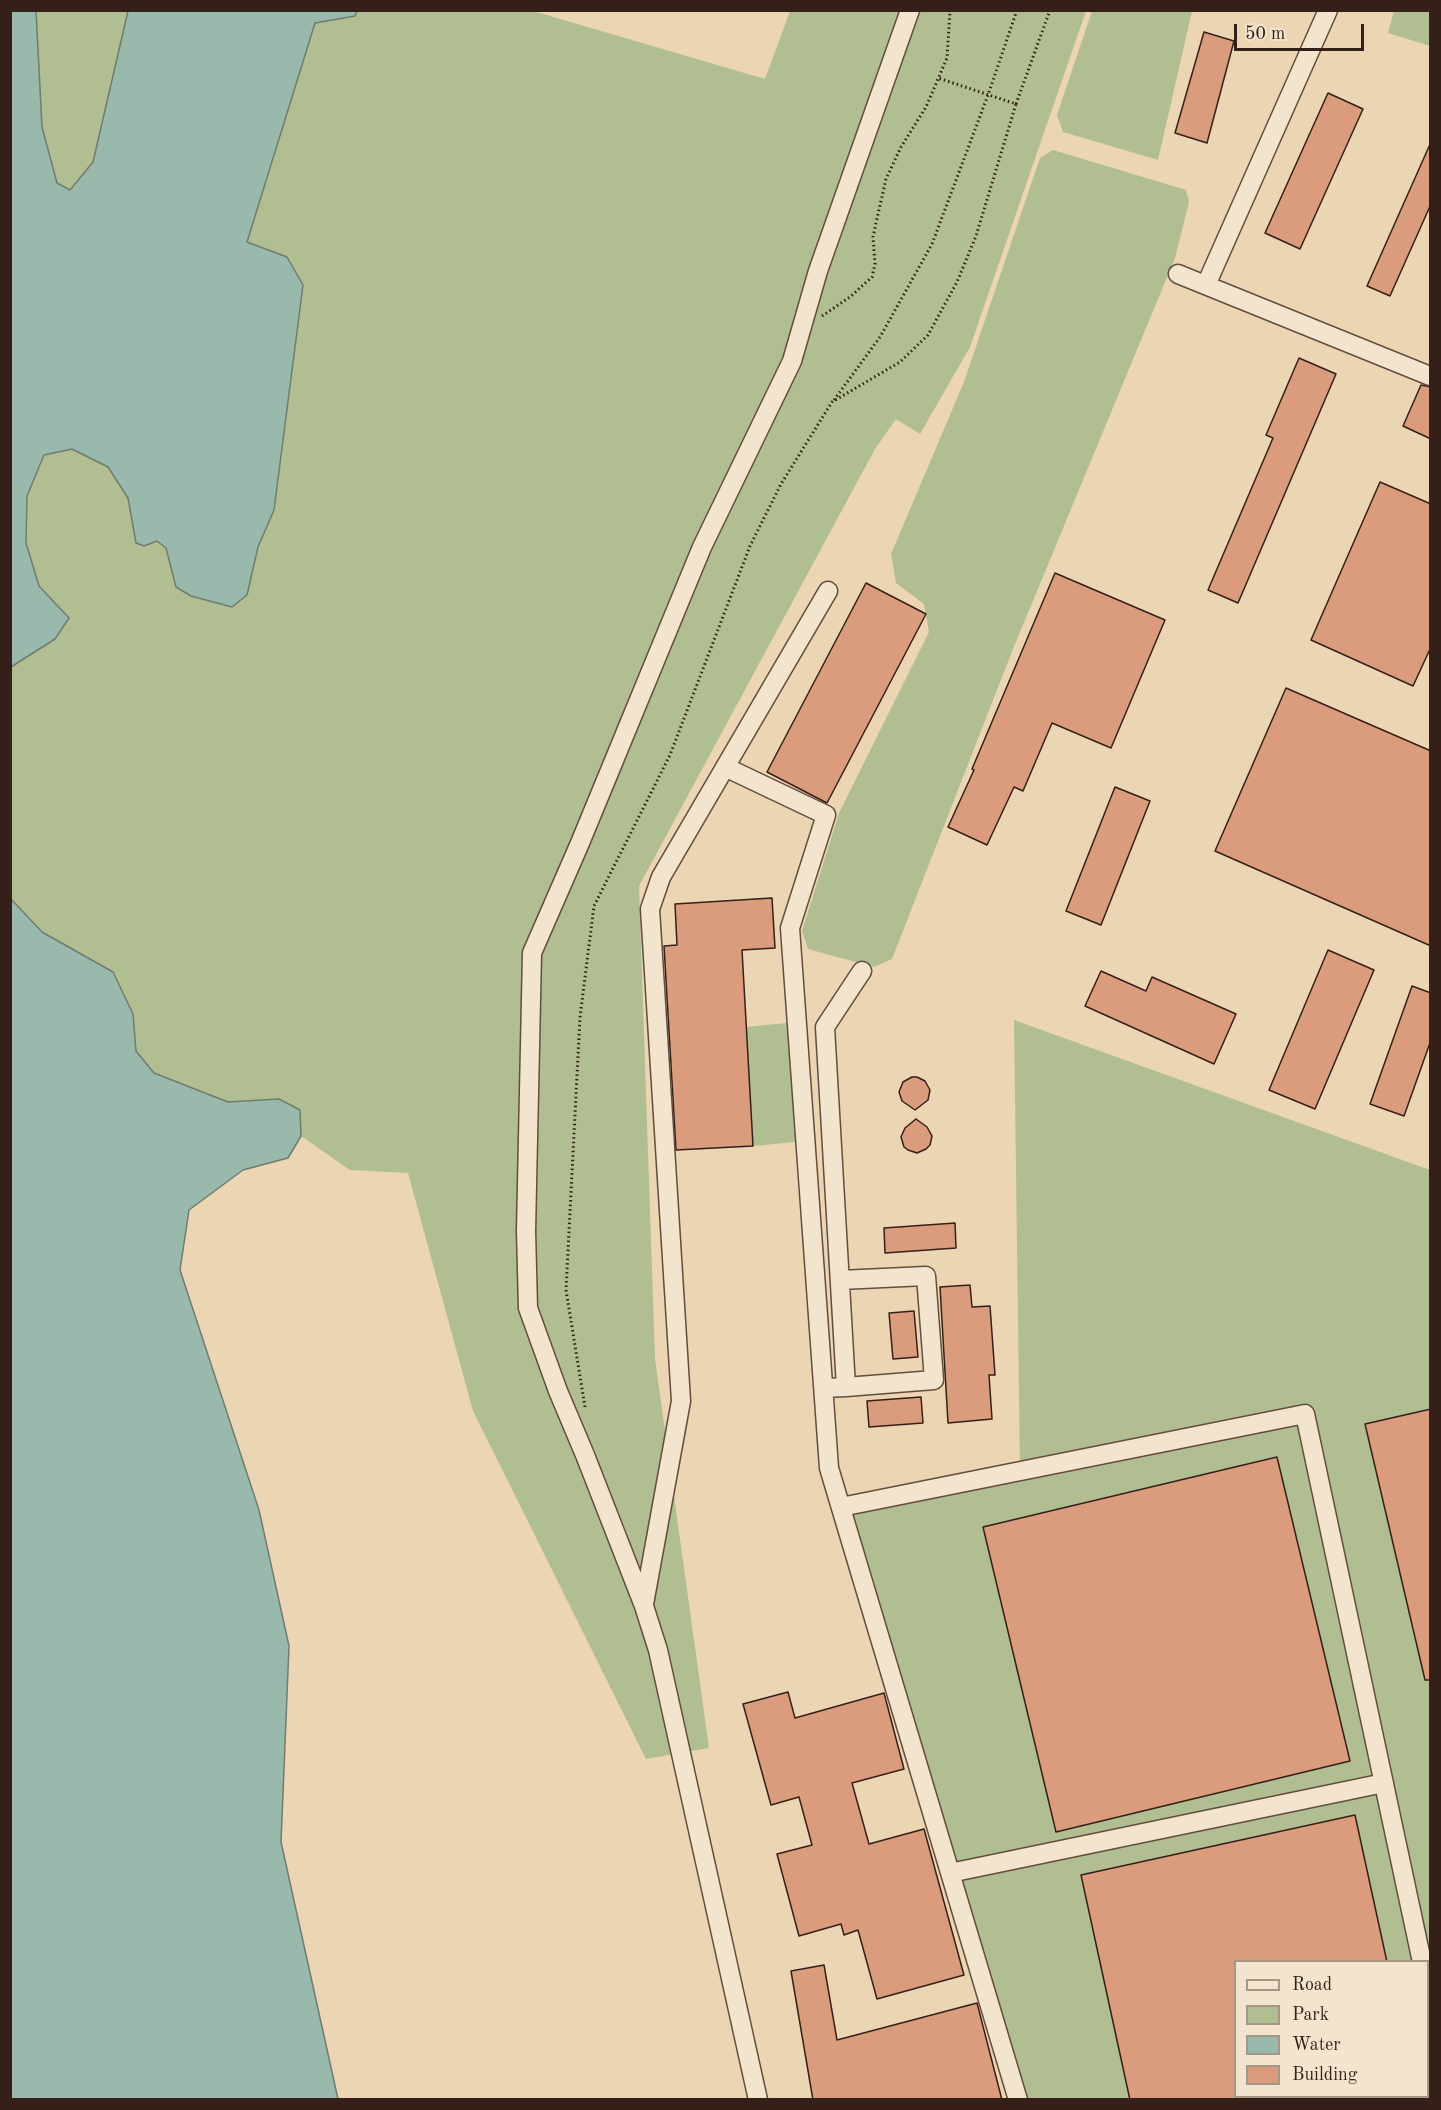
<!DOCTYPE html>
<html>
<head>
<meta charset="utf-8">
<style>
  body { margin:0 }
  #map { position:relative; width:1441px; height:2110px; overflow:hidden; background:#ebd5b2; font-family:"Old Standard TT",serif }
  canvas { display:block }
  .frame { position:absolute; inset:0; border:12px solid #342018; pointer-events:none }
  .legend { position:absolute; left:1234px; top:1960px; width:195px; height:138px; box-sizing:border-box; background:#f2e4cd; border:2px solid #a69685; margin:0; padding:8px 10px; list-style:none; font-size:18px; color:#342018 }
  .legend li { display:flex; align-items:center; gap:12px; height:30px }
  .legend b { width:30px; border:2px solid #a69685 }
  .scale { position:absolute; left:1234px; top:24px; width:130px; height:27px; box-sizing:border-box; border:3px solid #342018; border-top:0; padding-left:8px; font-size:18px; line-height:21px; white-space:nowrap; color:#342018; -webkit-text-stroke:4px #f2e4cd; paint-order:stroke }
</style>
</head>
<body>
<div id="map">
<canvas width="1441" height="2110"></canvas>
<div class="frame"></div>
<ul class="legend">
<li><b style="height:8px;background:#f2e4cd"></b>Road</li>
<li><b style="height:16px;background:#b1be91"></b>Park</li>
<li><b style="height:16px;background:#98b9ab"></b>Water</li>
<li><b style="height:16px;background:#da9c7c"></b>Building</li>
</ul>
<div class="scale">50 m</div>
</div>
<script>
const ctx = document.querySelector('canvas').getContext('2d');
ctx.lineJoin = 'round';
function fill(path, color) {
  ctx.fillStyle = color;
  ctx.fill(path, 'evenodd');
}
function toPath(rows) {
  const path = new Path2D();
  for (const r of rows) {
    path.moveTo(r[0], r[1]);
    for (let i = 2; i < r.length; i += 2) path.lineTo(r[i], r[i + 1]);
  }
  return path;
}
function strokePath(path, color, width, dash) {
  ctx.strokeStyle = color;
  ctx.lineWidth = width;
  ctx.lineCap = dash ? 'butt' : 'round';
  ctx.setLineDash(dash || []);
  ctx.stroke(path);
}
const green = toPath([
  [36,11,128,11,93,162,70,190,57,183,42,127],
  [357,11,533,11,765,79,790,11,1086,11,970,347,920,434,896,419,875,449,639,886,655,1359,709,1748,646,1759,473,1411,408,1173,350,1170,301,1136,300,1110,280,1099,228,1102,154,1073,136,1051,133,1014,113,972,42,932,11,898,11,667,55,639,69,618,39,586,26,543,27,496,44,455,72,449,108,467,128,498,136,543,145,546,157,541,166,548,176,587,247,595,258,547,274,510,247,242,315,22,355,16],
  [1092,11,1192,11,1158,160,1063,132,1057,115],
  [1394,11,1430,11,1430,46,1388,33],
  [1053,150,1186,190,1189,202,1175,258,1013,649,892,959,874,967,808,949,802,931,839,813,929,632,924,604,896,583,891,554,964,382,1040,158],
  [1014,1020,1430,1170,1430,2099,1018,2099,841,1507,1020,1470],
  [1236,1962,1428,1962,1428,2096,1236,2096],
  [797,1022,806,1141,753,1146,746,1027]
]);
const water = toPath([
  [11,10,36,11,42,127,57,183,70,190,93,162,128,11,357,11,355,16,315,23,247,242,287,257,303,285,274,510,258,547,247,595,232,607,191,596,176,587,166,548,157,541,144,546,136,543,128,498,108,467,72,449,44,455,27,496,26,543,39,586,69,618,55,639,11,667,11,10],
  [10,898,42,932,113,972,133,1014,136,1051,154,1073,228,1102,279,1099,300,1110,301,1136,288,1158,243,1170,189,1210,180,1270,259,1510,289,1646,281,1842,338,2099,11,2099,10,898]
]);
const building = toPath([
  [1204,32,1234,41,1207,143,1175,133,1204,32],
  [1328,93,1363,109,1300,249,1265,233,1328,93],
  [1431,142,1431,204,1390,296,1367,286,1431,142],
  [1299,358,1336,374,1238,603,1208,590,1273,438,1266,435,1299,358],
  [1421,385,1431,387,1431,439,1403,426,1421,385],
  [1380,482,1431,504,1431,647,1413,686,1311,640,1380,482],
  [1055,573,1165,620,1111,748,1052,723,1023,791,1014,787,987,845,948,827,974,770,972,769,1055,573],
  [866,583,926,614,827,803,767,772,866,583],
  [1286,688,1431,751,1431,946,1215,851,1286,688],
  [1115,787,1150,801,1101,925,1066,911,1115,787],
  [772,898,775,948,742,950,753,1146,676,1150,664,946,677,945,675,904,772,898],
  [1328,950,1374,970,1315,1109,1269,1090,1328,950],
  [1101,971,1146,991,1152,977,1236,1014,1214,1064,1085,1006,1101,971],
  [1412,986,1431,993,1431,1040,1404,1116,1370,1104,1412,986],
  [912,1077,917,1077,925,1081,930,1090,928,1100,915,1110,902,1101,899,1092,903,1082,912,1077],
  [916,1119,927,1127,932,1136,930,1145,926,1149,917,1153,908,1150,904,1147,901,1137,905,1128,916,1119],
  [955,1223,956,1248,885,1253,884,1228,955,1223],
  [970,1285,972,1307,990,1306,995,1375,989,1375,992,1419,948,1423,940,1287,970,1285],
  [914,1311,918,1357,893,1359,889,1313,914,1311],
  [921,1397,923,1423,869,1427,867,1401,921,1397],
  [1431,1409,1431,1680,1425,1680,1365,1424,1431,1409],
  [1277,1457,1350,1761,1056,1832,983,1527,1277,1457],
  [788,1692,795,1718,884,1693,904,1769,852,1783,869,1844,924,1829,964,1975,877,1999,858,1930,844,1935,841,1924,799,1936,777,1854,812,1845,799,1797,771,1805,743,1704,788,1692],
  [1355,1815,1387,1962,1236,1962,1236,2100,1130,2100,1081,1875,1355,1815],
  [824,1965,837,2040,977,2003,1002,2100,813,2100,791,1971,824,1965]
]);
const path = toPath([
  [1016,104,1050,10],
  [822,316,850,297,872,277,875,264,873,237,876,223,886,179,901,147,926,107,947,58,950,10],
  [834,400,880,337,932,244,988,95,1017,10],
  [585,1407,566,1290,580,1017,594,906,670,755,750,546,781,484,832,402,900,362,928,335,957,282,976,236,1016,104,938,78]
]);
const minor = toPath([
  [1178,274,1430,376],
  [1206,285,1328,10],
  [725,767,826,815,790,928,829,1468,1018,2100],
  [840,1280,926,1276,934,1380,846,1387],
  [824,1388,846,1387,825,1027,862,971],
  [841,1507,1305,1414,1422,1962],
  [644,1604,681,1401,650,909,661,877,828,591],
  [950,1873,1384,1783],
  [1428,1988,1430,2002],
  [758,2100,658,1650,644,1606,585,1455,558,1391,528,1308,526,1231,532,953,580,843,702,547,792,361,818,271,910,10]
]);
fill(green, '#b1be91');
fill(water, '#98b9ab');
strokePath(water, '#707c70', 1.5);
fill(building, '#da9c7c');
strokePath(building, '#342018', 1.5);
strokePath(minor, '#624d3e', 21);
strokePath(path, '#342018', 3, [1.5, 3]);
strokePath(minor, '#f2e4cd', 18);
</script>
</body>
</html>
